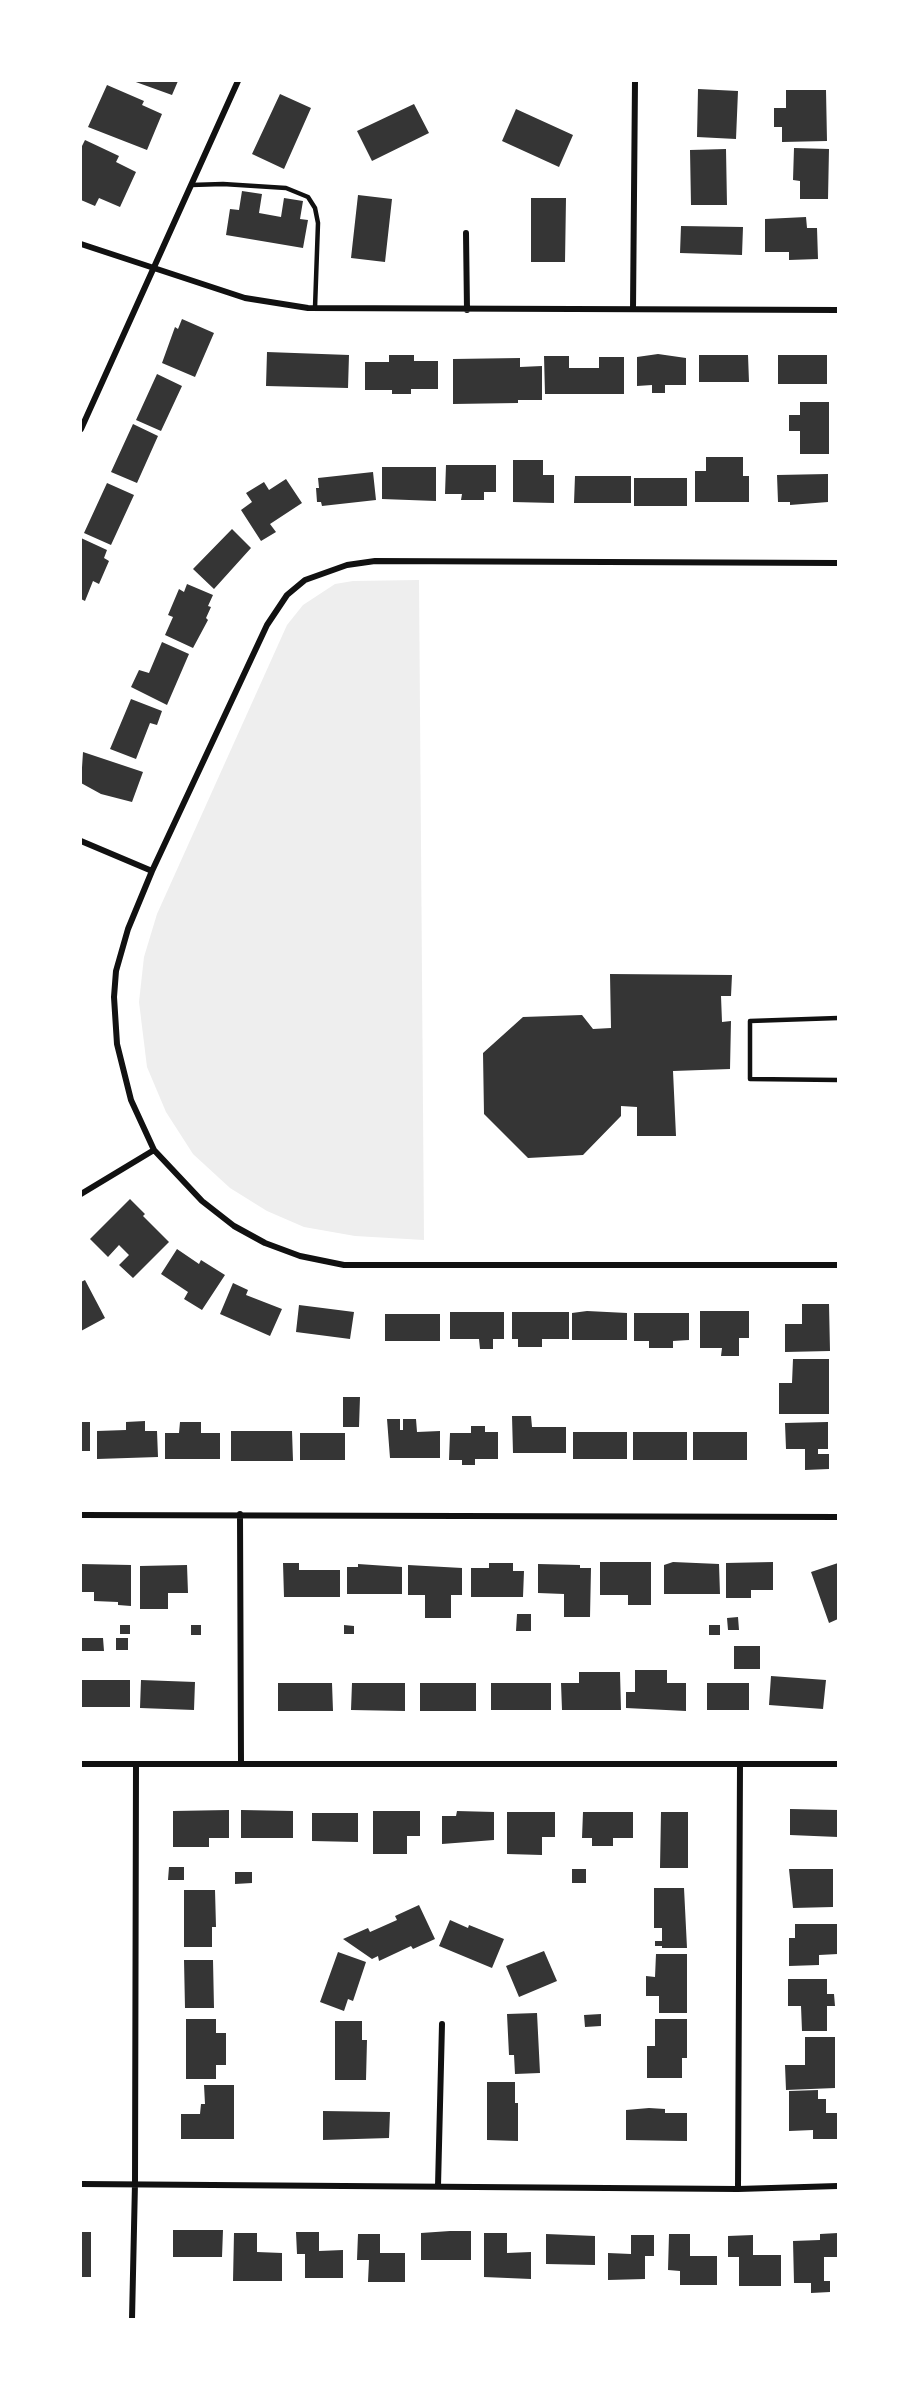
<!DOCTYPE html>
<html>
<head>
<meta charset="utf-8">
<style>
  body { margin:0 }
  #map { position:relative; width:919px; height:2400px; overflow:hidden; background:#fff; font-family:"Open Sans",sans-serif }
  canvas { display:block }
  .frame { position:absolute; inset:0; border:82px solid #fff; pointer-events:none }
</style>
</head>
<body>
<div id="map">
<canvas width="919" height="2400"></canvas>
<div class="frame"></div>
</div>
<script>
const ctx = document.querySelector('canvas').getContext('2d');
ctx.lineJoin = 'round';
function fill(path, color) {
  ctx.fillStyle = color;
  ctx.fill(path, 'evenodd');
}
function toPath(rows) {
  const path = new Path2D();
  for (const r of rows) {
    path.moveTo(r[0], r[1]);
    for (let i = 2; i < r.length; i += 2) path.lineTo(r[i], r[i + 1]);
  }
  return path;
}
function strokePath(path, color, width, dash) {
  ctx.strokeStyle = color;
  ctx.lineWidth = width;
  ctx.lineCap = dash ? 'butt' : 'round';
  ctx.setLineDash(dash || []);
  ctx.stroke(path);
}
const green = toPath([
  [419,580,424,1240,355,1236,304,1227,267,1211,230,1188,193,1154,166,1112,147,1067,139,1002,144,957,157,914,287,625,303,605,335,584,353,581]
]);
const building = toPath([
  [133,81,178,81,172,95],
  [107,85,144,101,142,105,162,114,147,150,88,127],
  [698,89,738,91,736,139,697,137],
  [786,90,826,90,827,141,782,142,782,127,774,127,774,108,786,108],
  [280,94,311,108,284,169,252,154],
  [414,104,429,133,372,161,357,131],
  [516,109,573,135,559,167,502,141],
  [85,140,119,156,116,162,136,172,120,207,99,198,95,206,81,200,81,148],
  [794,148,829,149,828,199,800,199,800,181,793,180],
  [726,149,727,205,691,205,690,150],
  [242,191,262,194,259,213,281,217,284,198,303,201,300,219,308,220,303,248,226,235,230,209,239,210],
  [358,195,392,199,385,262,351,258],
  [531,198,566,198,565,262,531,262],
  [806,217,807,228,817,228,818,259,789,260,789,252,765,252,765,219],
  [681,226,743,227,742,255,680,253],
  [182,319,214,333,195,377,162,363,175,327,178,329],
  [267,352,349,355,348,388,266,386],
  [658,354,686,358,686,385,665,385,665,393,652,393,652,385,637,386,637,357],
  [389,355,414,355,414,361,438,361,438,389,411,389,411,394,392,394,392,390,365,390,365,362,389,362],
  [699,355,748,355,749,382,699,382],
  [778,355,827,355,827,384,778,384],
  [544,356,569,356,569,368,599,368,599,357,624,357,624,394,545,394],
  [520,358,520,367,542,366,542,400,518,400,518,403,453,404,453,359],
  [157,374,182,386,161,431,136,420],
  [800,402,829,402,829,454,800,454,800,431,789,431,789,415,800,415],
  [133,424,158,436,137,483,111,472],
  [706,457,743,457,743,476,749,476,749,502,695,502,695,471,706,471],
  [513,460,543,460,543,475,554,475,554,503,513,502],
  [446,465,496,465,496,492,484,492,484,500,461,500,462,494,445,494],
  [382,467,436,467,436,501,382,499],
  [373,472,376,500,322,506,321,502,317,502,316,488,319,488,318,478],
  [828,474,828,502,790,505,790,502,778,502,777,475],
  [575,476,631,476,631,503,574,503],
  [634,478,687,478,687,506,634,506],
  [286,479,302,503,270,524,276,532,261,541,241,510,252,502,246,493,264,482,269,490],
  [107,483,134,495,111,545,84,533],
  [232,529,251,548,214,589,193,569],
  [81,538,107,550,104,558,109,561,99,584,93,581,85,601,81,599],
  [187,584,213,595,208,606,211,607,206,618,208,620,193,648,165,635,173,617,168,615,179,589,184,592],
  [162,642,189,654,167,705,131,687,139,670,149,673],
  [131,699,162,711,157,725,150,723,136,759,110,749],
  [83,752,143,772,132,802,101,794,81,783],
  [610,974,732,975,731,996,721,996,722,1022,731,1021,730,1069,673,1071,676,1136,637,1136,637,1107,621,1106,621,1116,583,1155,528,1158,484,1114,483,1053,523,1017,582,1015,593,1029,611,1028],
  [130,1199,145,1214,143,1216,169,1242,133,1278,119,1265,129,1255,119,1245,108,1257,90,1239],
  [177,1249,199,1264,201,1260,225,1275,202,1310,184,1299,188,1292,161,1274],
  [85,1280,105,1318,81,1331,81,1282],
  [233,1283,248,1290,246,1295,282,1309,270,1336,220,1314],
  [802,1304,829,1304,830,1351,785,1352,785,1324,802,1324],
  [299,1305,354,1312,350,1339,296,1332],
  [587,1311,627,1313,627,1340,572,1340,572,1313],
  [700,1311,749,1311,749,1338,739,1338,739,1356,721,1356,722,1348,700,1348],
  [450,1312,504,1312,504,1339,493,1339,493,1349,480,1349,479,1339,450,1339],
  [512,1312,569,1312,569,1339,542,1339,542,1347,518,1347,518,1339,512,1339],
  [634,1313,689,1313,689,1340,673,1341,673,1348,649,1348,649,1341,634,1341],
  [385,1314,440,1314,440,1341,385,1341],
  [793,1359,829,1359,829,1414,779,1414,779,1383,792,1383],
  [343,1397,360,1397,359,1427,343,1427],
  [512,1416,531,1416,532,1427,566,1427,566,1453,513,1453],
  [387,1419,400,1419,400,1430,403,1430,403,1419,416,1419,417,1432,440,1431,440,1458,390,1458],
  [145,1421,145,1431,157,1431,158,1457,97,1459,97,1431,126,1430,126,1422],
  [81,1422,90,1422,90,1451,81,1451],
  [180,1422,201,1422,201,1433,220,1433,220,1459,165,1459,165,1433,179,1433],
  [828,1422,828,1449,818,1449,818,1454,829,1454,829,1469,805,1470,805,1449,786,1449,785,1423],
  [471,1426,485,1426,485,1432,498,1432,498,1459,475,1459,475,1465,462,1465,462,1460,449,1460,450,1433,471,1433],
  [231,1431,292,1431,293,1461,231,1461],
  [573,1432,627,1432,627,1459,573,1459],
  [633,1432,687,1432,687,1460,633,1460],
  [693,1432,747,1432,747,1460,693,1460],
  [300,1433,345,1433,345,1460,300,1460],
  [600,1562,651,1562,651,1605,628,1605,628,1595,600,1595],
  [673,1562,719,1564,720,1594,664,1594,664,1565],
  [773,1562,773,1590,751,1590,751,1598,726,1598,726,1563],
  [283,1563,299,1563,299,1570,340,1570,340,1597,284,1597],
  [489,1563,513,1563,513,1571,524,1571,523,1597,471,1597,471,1568,489,1568],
  [838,1563,838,1619,829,1623,811,1572],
  [81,1564,131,1565,131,1606,118,1605,118,1602,94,1601,94,1592,81,1592],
  [358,1564,402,1567,402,1594,347,1594,347,1567,358,1567],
  [538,1564,580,1565,580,1568,591,1568,590,1617,564,1617,564,1594,538,1593],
  [187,1565,188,1593,168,1593,168,1609,140,1609,140,1566],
  [408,1565,462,1568,462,1595,451,1595,451,1618,425,1618,425,1595,408,1595],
  [517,1614,531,1614,531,1631,516,1631],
  [738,1617,739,1630,728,1630,727,1618],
  [120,1625,130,1625,130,1634,120,1634],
  [191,1625,201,1625,201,1635,191,1635],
  [344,1625,354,1626,354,1634,344,1634],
  [709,1625,720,1625,720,1635,709,1635],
  [81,1638,103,1638,104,1651,81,1651],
  [116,1638,128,1638,128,1650,116,1650],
  [734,1646,760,1646,760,1669,734,1669],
  [635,1670,667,1670,667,1683,686,1683,686,1711,626,1708,626,1692,635,1692],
  [579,1672,620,1672,621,1710,562,1710,561,1683,579,1683],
  [771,1676,826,1680,823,1709,769,1705],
  [81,1680,130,1680,130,1707,81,1707],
  [141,1680,195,1682,194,1710,140,1708],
  [278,1683,332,1683,333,1711,278,1711],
  [352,1683,405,1683,405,1711,351,1710],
  [420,1683,476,1683,476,1711,420,1711],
  [491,1683,551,1683,551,1710,491,1710],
  [707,1683,749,1683,749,1710,707,1710],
  [790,1809,838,1810,838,1837,790,1835],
  [229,1810,229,1838,209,1838,209,1847,173,1847,173,1811],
  [241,1810,293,1811,293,1838,241,1838],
  [373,1811,420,1811,420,1836,407,1836,407,1854,373,1854],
  [457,1811,494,1812,494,1840,442,1844,442,1816,456,1816],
  [507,1812,555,1812,555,1837,542,1837,542,1855,507,1854],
  [583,1812,633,1812,633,1838,613,1838,613,1846,592,1846,592,1838,582,1838],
  [661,1812,688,1812,688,1868,660,1868],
  [312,1813,358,1813,358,1842,312,1841],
  [169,1867,184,1867,184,1880,168,1880],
  [572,1869,586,1869,586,1883,572,1883],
  [789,1869,833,1869,833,1907,793,1908],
  [235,1872,252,1872,252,1883,235,1884],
  [654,1888,684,1888,687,1948,662,1948,662,1946,655,1946,655,1941,662,1941,662,1928,654,1928],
  [184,1890,215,1890,216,1927,212,1927,212,1947,184,1947],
  [419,1905,435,1939,413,1949,411,1946,379,1961,378,1956,372,1959,343,1939,368,1928,370,1932,397,1920,395,1916],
  [450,1920,468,1928,469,1925,504,1939,492,1968,439,1946],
  [795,1924,838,1924,838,1954,819,1955,819,1965,789,1966,789,1938,795,1938],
  [544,1951,557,1981,519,1997,506,1966],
  [338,1952,366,1962,353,2001,348,1999,344,2011,320,2002],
  [656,1954,687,1954,687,2013,659,2013,659,1996,646,1996,646,1976,655,1977],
  [184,1960,213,1960,214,2008,185,2008],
  [788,1979,827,1979,827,1994,834,1994,835,2006,827,2006,827,2031,802,2031,801,2006,788,2006],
  [537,2013,540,2073,515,2074,514,2055,509,2055,507,2014],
  [601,2014,601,2026,585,2027,584,2015],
  [186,2019,216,2019,216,2033,226,2033,226,2065,216,2065,216,2079,186,2079],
  [655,2019,687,2019,687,2058,682,2058,682,2078,647,2078,647,2046,655,2046],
  [335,2021,362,2021,362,2040,367,2040,366,2080,335,2080],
  [805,2037,835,2037,835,2088,786,2090,785,2065,805,2065],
  [487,2082,515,2082,515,2103,518,2103,518,2141,487,2140],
  [204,2085,234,2085,234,2139,181,2139,181,2114,200,2114,201,2104,205,2104],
  [818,2090,818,2099,826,2099,826,2113,838,2113,838,2139,813,2139,813,2130,789,2131,789,2091],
  [649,2108,665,2109,665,2113,687,2113,687,2141,626,2140,626,2110],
  [323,2111,390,2112,389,2138,323,2140],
  [173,2230,223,2230,222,2257,173,2257],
  [450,2231,471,2231,471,2260,421,2260,421,2233],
  [81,2232,91,2232,91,2277,81,2277],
  [296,2232,319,2232,319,2251,343,2250,343,2278,305,2278,305,2254,297,2254],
  [234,2233,257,2233,257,2252,282,2253,282,2281,233,2281],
  [484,2233,507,2233,507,2253,531,2252,531,2279,484,2277],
  [838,2233,838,2257,824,2257,824,2281,830,2281,830,2292,811,2293,811,2283,794,2283,793,2241,820,2240,820,2234],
  [358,2234,380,2234,380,2253,405,2253,405,2282,368,2282,369,2260,357,2260],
  [546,2234,595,2236,595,2265,546,2264],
  [669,2234,690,2234,690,2256,717,2256,717,2285,680,2285,680,2271,668,2270],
  [631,2235,654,2235,654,2256,645,2256,645,2279,608,2280,608,2253,631,2254],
  [753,2235,753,2255,781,2255,781,2286,739,2286,739,2257,728,2257,728,2236]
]);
const service = toPath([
  [191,185,223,184,286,188,308,197,315,208,318,223,315,308],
  [838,1018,750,1021,750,1079,838,1080]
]);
const minor = toPath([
  [466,233,467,310],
  [81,244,245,298,308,308,838,310],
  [633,309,635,81],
  [81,429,238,81],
  [838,563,375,561,347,565,305,580,287,595,267,625,152,871,128,929,116,971,114,997,117,1044,131,1100,154,1150,202,1201,234,1226,265,1243,300,1256,344,1265,838,1265],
  [81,841,152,871],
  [81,1194,154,1150],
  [240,1514,241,1763],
  [81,1515,838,1517],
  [81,1764,838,1764],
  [81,2184,738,2189,838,2186],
  [438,2186,442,2024],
  [738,2189,740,1765],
  [132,2319,135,2183,136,1764]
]);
fill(green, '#eee');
fill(building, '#353535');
strokePath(service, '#111', 4.5);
strokePath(minor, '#111', 6);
</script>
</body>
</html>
